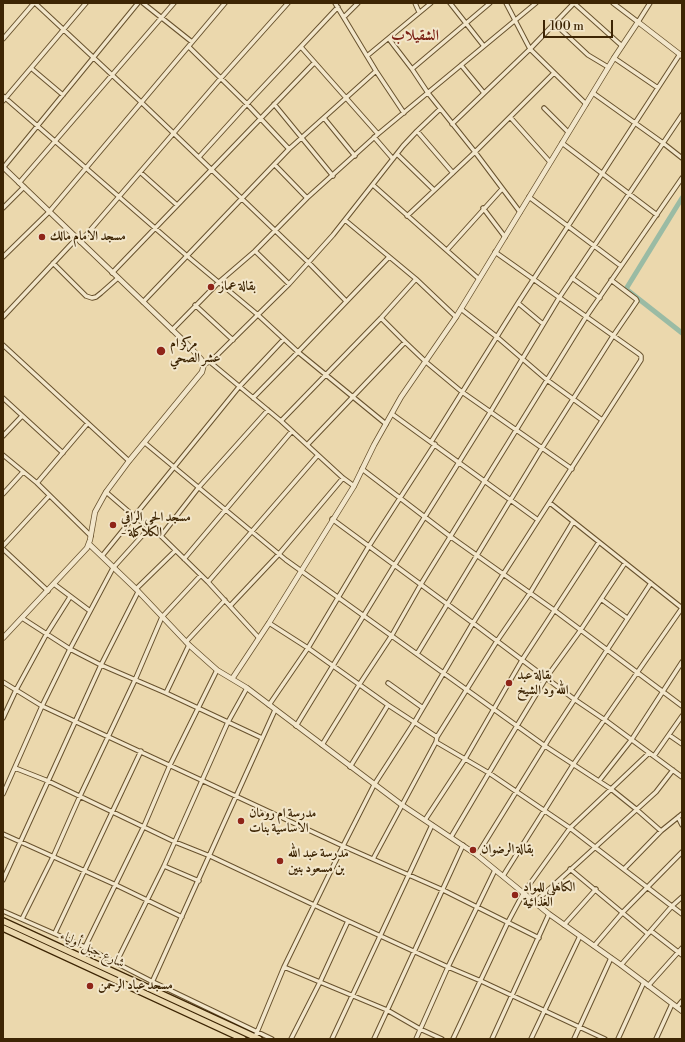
<!DOCTYPE html>
<html>
<head>
<meta charset="utf-8">
<style>
  body { margin:0 }
  #map { position:relative; width:685px; height:1042px; overflow:hidden; background:#ebd8ad; font-family:"Libre Bodoni",serif }
  canvas { display:block }
  .frame { position:absolute; inset:0; border:4px solid #3d2504; pointer-events:none }
  .scale { position:absolute; left:543px; top:20px; width:70px; height:18px; box-sizing:border-box; border:2px solid #3d2504; border-top:0; padding-left:5px; font-size:12px; line-height:14px; white-space:nowrap; color:#3d2504; -webkit-text-stroke:3px #f2e6ca; paint-order:stroke }
</style>
</head>
<body>
<div id="map">
<canvas width="685" height="1042"></canvas>
<div class="frame"></div>
<div class="scale">100 m</div>
</div>
<script>
const ctx = document.querySelector('canvas').getContext('2d');
ctx.lineJoin = 'round';
function toPath(rows) {
  const path = new Path2D();
  for (const r of rows) {
    path.moveTo(r[0], r[1]);
    for (let i = 2; i < r.length; i += 2) path.lineTo(r[i], r[i + 1]);
  }
  return path;
}
function strokePath(path, color, width, dash) {
  ctx.strokeStyle = color;
  ctx.lineWidth = width;
  ctx.lineCap = dash ? 'butt' : 'round';
  ctx.setLineDash(dash || []);
  ctx.stroke(path);
}
function write(font, color, halo, rows, align = 'center') {
  ctx.font = font + ' "Libre Bodoni",Amiri,serif';
  ctx.lineWidth = 4;
  ctx.setLineDash([]);
  ctx.textBaseline = 'middle';
  ctx.strokeStyle = halo;
  ctx.fillStyle = color;
  for (const [text, x, y, turn = 0] of rows) {
    ctx.save();
    ctx.translate(x, y);
    ctx.rotate((+turn || 0) * Math.PI / 180);
    ctx.textAlign = isNaN(turn) ? turn : align;
    if (halo) ctx.strokeText(text, 0, 0);
    ctx.fillText(text, 0, 0);
    ctx.restore();
  }
}
const canal = toPath([
  [682,198,626,289,682,333]
]);
const minor = toPath([
  [35,3,141,102,309,263,346,301],
  [143,3,192,42],
  [335,3,376,71,404,113],
  [415,3,419,12],
  [450,3,483,45],
  [506,3,530,49,586,104],
  [574,3,622,46],
  [613,3,638,22,650,3],
  [344,17,358,3],
  [555,24,588,55,608,67],
  [3,39,34,3],
  [389,39,412,69,428,93,475,152,520,212],
  [189,47,247,104,289,149],
  [301,47,378,134],
  [367,56,431,3],
  [614,58,658,88],
  [461,65,484,93],
  [31,68,63,95],
  [412,69,490,3],
  [593,93,663,143,682,158],
  [3,96,186,255,258,315,298,352,386,424],
  [3,101,86,3],
  [274,104,333,176],
  [544,108,568,132],
  [510,117,550,162],
  [324,118,355,156],
  [452,124,530,49,574,3],
  [417,131,453,173],
  [374,137,393,159],
  [562,143,657,215],
  [397,154,434,190],
  [199,157,247,104,338,7],
  [275,165,307,198],
  [3,168,138,3],
  [140,172,177,205],
  [19,183,174,3],
  [373,185,479,279],
  [529,197,621,266],
  [3,208,24,187],
  [483,208,505,237],
  [407,216,475,152,554,73],
  [345,220,416,279,456,317],
  [80,242,221,78,288,3],
  [447,250,502,189],
  [255,251,289,284],
  [3,257,49,212,225,3],
  [53,263,86,296,92,298,96,297,101,293,118,278],
  [112,273,314,63],
  [572,278,600,298],
  [143,302,289,149,376,71],
  [518,303,543,324],
  [195,305,233,340],
  [461,309,497,337,547,380,602,420],
  [3,317,76,239],
  [381,318,405,342],
  [172,330,219,282,255,251,307,198,378,134,536,3],
  [3,345,129,461],
  [210,362,281,421,343,478,354,486],
  [204,364,210,362,289,284,333,235,403,146,417,131,440,109],
  [3,398,63,453],
  [253,398,298,352,389,257],
  [392,414,538,520],
  [281,421,381,318,416,279],
  [3,436,22,416],
  [431,442,518,303,680,54],
  [145,443,286,560,545,746,611,789,636,809,661,831],
  [307,445,405,342,426,362,462,392,572,469],
  [3,455,37,483,91,536],
  [362,469,451,537,554,610,682,706],
  [37,483,88,423],
  [106,492,135,517,161,536,208,582,259,638],
  [3,494,23,472],
  [550,503,682,608],
  [332,519,473,623,574,699,605,720,682,777],
  [161,536,199,487,268,410],
  [3,546,49,496],
  [3,549,48,591],
  [102,556,239,387,284,339],
  [184,559,292,431],
  [208,582,318,455],
  [54,584,90,611],
  [136,589,175,551],
  [601,599,627,618],
  [230,606,279,554,343,478],
  [22,618,70,649,101,665,166,693,262,738],
  [269,623,308,648,388,705,437,737],
  [186,642,225,600],
  [417,654,542,448,613,336,637,301,636,299,611,280],
  [3,682,42,706,343,846,443,890,539,938],
  [388,683,423,708],
  [166,693,189,645],
  [269,705,308,648,369,546,435,444],
  [3,718,16,690,46,635,70,597],
  [296,726,394,566,491,411,559,298,682,115],
  [669,735,682,744],
  [436,742,489,773,570,828,682,914],
  [322,745,359,685,392,635,421,584,586,317,682,178],
  [654,756,682,716],
  [350,767,388,705],
  [15,768,48,781,175,842,210,856,348,921,448,967,481,981,605,1039],
  [599,781,632,739,682,662],
  [3,794,42,706,70,649,113,568,150,527],
  [678,817,682,825],
  [425,820,465,759,522,660,599,542],
  [3,834,116,885,182,917],
  [451,837,506,744,546,678,580,631,625,563],
  [477,855,550,737,651,583],
  [373,859,436,742,437,737,497,641,530,593,573,522],
  [164,866,199,881],
  [570,869,648,934],
  [624,869,661,831,682,814],
  [503,876,573,765,682,608],
  [3,880,101,665,138,592],
  [535,902,656,792,673,770],
  [3,911,85,947,153,982,272,1039],
  [22,919,53,857,80,796,135,680,162,617,201,575],
  [564,925,596,889],
  [651,931,682,955],
  [55,933,141,751],
  [594,946,623,912,682,852],
  [85,947,144,826,170,765,217,670],
  [116,963,164,866,228,722,247,688],
  [621,965,672,906,682,897],
  [284,967,387,1010,420,1029,442,1039],
  [648,986,682,948],
  [149,989,275,710],
  [677,1007,682,1001],
  [255,1037,284,967,343,846,374,785,414,723,473,623,504,573,641,360,641,356,639,354,495,252],
  [291,1039,320,982,348,921],
  [332,1039,432,825],
  [374,1039,463,845],
  [416,1039,448,967,495,870],
  [453,1039,508,922,524,892,570,828,649,753],
  [492,1039,549,914],
  [531,1039,580,936],
  [574,1039,611,958],
  [618,1039,644,982],
  [656,1039,672,1004]
]);
const tertiary = toPath([
  [3,167,186,343,201,359,204,364,202,372,129,461,106,492,95,512,90,540,87,548,3,638],
  [89,544,136,589,189,645,217,670,247,688,402,805,477,855,549,914,621,965,682,1011],
  [232,679,269,623,354,486,374,445,401,397,456,317,614,58,638,22,682,56]
]);
const primary = toPath([
  [3,921,259,1039],
  [3,928,243,1039]
]);
const markers = [
  [42,237,4,"#8f2418"],
  [211,287,4,"#8f2418"],
  [161,351,5,"#8f2418"],
  [113,525,4,"#8f2418"],
  [509,683,4,"#8f2418"],
  [241,821,4,"#8f2418"],
  [473,850,4,"#8f2418"],
  [280,861,4,"#8f2418"],
  [515,895,4,"#8f2418"],
  [90,986,4,"#8f2418"]
];
const poiNames = [
  ["مسجد الامام مالك",50,237],
  ["بقالة عمار",219,287],
  ["مركز ام",170,344],
  ["عشر الصحي",170,359],
  ["مسجد الحي الراقي",121,518],
  ["- الكلاكلة",121,533],
  ["بقالة عبد",517,676],
  ["الله ود الشيخ",517,691],
  ["مدرسة ام رومان",249,814],
  ["الاساسية بنات",249,829],
  ["بقالة الرضوان",481,850],
  ["مدرسة عبد الله",288,854],
  ["بن مسعود بنين",288,869],
  ["الكاهلي للمواد",523,888],
  ["الغذائية",523,903],
  ["مسجد عباد الرحمن",98,986]
];
const streetNames = [
  ["شارع جبل أولياء",92,950,25]
];
const quarterNames = [
  ["الشقيلاب",415,36]
];
strokePath(canal, '#9abba4', 5);
strokePath(minor, '#68522e', 5.5);
strokePath(tertiary, '#68522e', 6);
strokePath(primary, '#3d2504', 8);
strokePath(minor, '#f2e6ca', 3.5);
strokePath(tertiary, '#f2e6ca', 4.5);
strokePath(primary, '#ebd8ad', 5.5);
for (const [x, y, r, color] of markers) {
  const dot = new Path2D();
  dot.arc(x, y, r, 0, 2 * Math.PI);
  ctx.fillStyle = color;
  ctx.fill(dot);
  strokePath(dot, '#f2e6ca', 1.5);
}
write('bold 13px', '#3d2504', '#f2e6ca', poiNames, 'left');
write('13px', '#3d2504', '#f2e6ca', streetNames);
write('bold 15px', '#7a1f14', '#f2e6ca', quarterNames);
</script>
</body>
</html>
